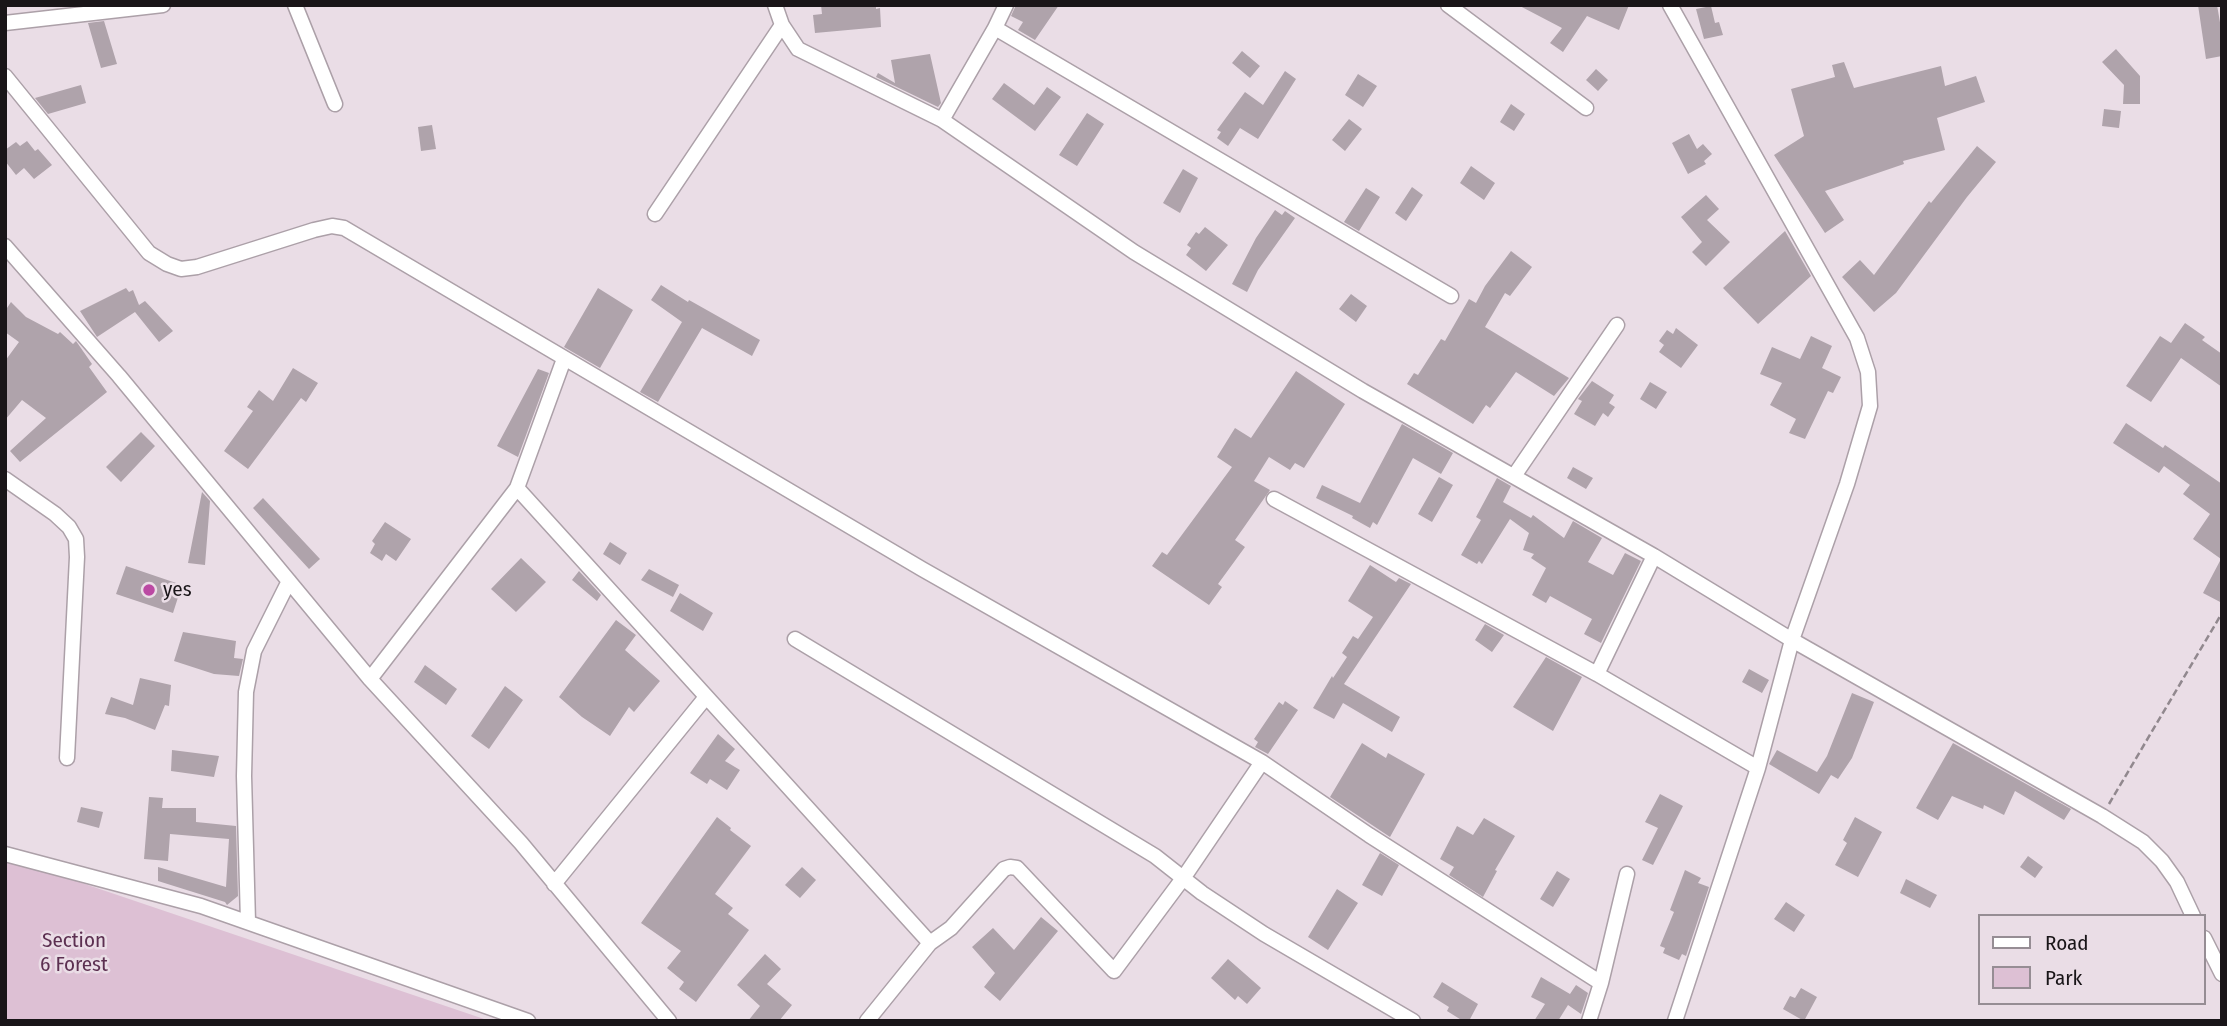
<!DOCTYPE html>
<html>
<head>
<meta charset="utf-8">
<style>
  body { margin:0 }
  #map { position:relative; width:2227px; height:1026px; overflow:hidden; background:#eadde6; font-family:"Fira Sans Condensed",sans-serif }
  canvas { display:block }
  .frame { position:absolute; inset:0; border:7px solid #191518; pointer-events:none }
  .legend { position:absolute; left:1978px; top:914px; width:228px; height:91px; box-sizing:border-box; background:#eadde6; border:2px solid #968d94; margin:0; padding:9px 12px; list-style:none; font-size:21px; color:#191518 }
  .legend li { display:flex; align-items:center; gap:14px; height:35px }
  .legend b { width:35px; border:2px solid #968d94 }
</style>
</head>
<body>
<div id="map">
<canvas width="2227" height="1026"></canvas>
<div class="frame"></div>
<ul class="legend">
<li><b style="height:9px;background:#fff"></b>Road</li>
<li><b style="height:19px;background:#ddc0d4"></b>Park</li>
</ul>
</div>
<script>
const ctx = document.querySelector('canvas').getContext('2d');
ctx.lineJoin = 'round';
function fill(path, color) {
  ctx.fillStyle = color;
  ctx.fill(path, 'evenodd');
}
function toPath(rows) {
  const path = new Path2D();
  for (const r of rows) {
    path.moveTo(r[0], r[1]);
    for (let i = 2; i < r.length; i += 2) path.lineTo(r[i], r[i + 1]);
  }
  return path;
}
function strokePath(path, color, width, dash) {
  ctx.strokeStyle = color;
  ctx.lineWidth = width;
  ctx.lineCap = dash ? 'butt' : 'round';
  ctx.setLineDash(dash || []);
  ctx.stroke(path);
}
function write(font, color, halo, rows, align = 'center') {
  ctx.font = font + ' "Fira Sans Condensed",sans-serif';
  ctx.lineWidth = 5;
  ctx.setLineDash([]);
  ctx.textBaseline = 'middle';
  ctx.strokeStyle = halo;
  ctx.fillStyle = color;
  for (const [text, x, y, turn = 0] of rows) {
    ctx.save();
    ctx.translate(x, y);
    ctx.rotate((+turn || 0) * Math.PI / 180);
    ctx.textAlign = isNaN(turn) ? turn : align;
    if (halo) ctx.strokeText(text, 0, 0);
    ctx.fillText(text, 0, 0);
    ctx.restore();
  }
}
const green = toPath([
  [5,857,490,1021,5,1021]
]);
const building = toPath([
  [821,5,876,5,876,9,880,8,881,27,815,33,813,15,822,14],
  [1016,5,1059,5,1035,40,1018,30,1023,22,1011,16],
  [1518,5,1629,5,1619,30,1587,16,1563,52,1550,43,1562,28],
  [2198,5,2217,5,2222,34,2222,56,2206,59],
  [1711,6,1715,23,1719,22,1723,35,1704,39,1696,9],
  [104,21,117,64,101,68,88,23],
  [2116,49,2140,76,2140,104,2123,104,2124,85,2102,62],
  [1242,51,1260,66,1250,78,1232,63],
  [930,54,941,103,938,107,876,77,878,73,895,83,891,60],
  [1844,62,1854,88,1941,66,1945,86,1976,76,1985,102,1937,118,1945,150,1903,161,1904,164,1825,191,1844,220,1825,233,1774,155,1804,136,1791,89,1835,77,1832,65],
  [1596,69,1608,80,1598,91,1586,80],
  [1285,71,1296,79,1258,139,1240,128,1228,146,1217,138,1221,132,1217,130,1245,92,1263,105],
  [1358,74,1377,86,1363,107,1345,95],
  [1004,83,1034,105,1047,87,1061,97,1035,131,992,99],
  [81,85,86,103,48,114,35,98],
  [1511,104,1525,114,1514,131,1500,122],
  [2104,109,2121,111,2119,128,2102,126],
  [1087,113,1104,124,1077,166,1059,155],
  [1349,119,1362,129,1345,151,1332,140],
  [432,125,436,149,421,151,418,127],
  [1689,134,1697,149,1703,144,1712,154,1704,161,1706,164,1688,174,1672,143],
  [27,141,35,151,38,149,52,165,34,179,24,168,16,175,5,161,5,150,16,142,20,146],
  [1977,146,1996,162,1967,197,1896,293,1874,312,1842,277,1860,260,1874,275,1929,201,1931,203],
  [1471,166,1495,183,1484,200,1460,183],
  [1183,169,1198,178,1180,213,1163,203],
  [1412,187,1423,195,1406,221,1395,213],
  [1366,188,1380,197,1359,231,1344,222],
  [1706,195,1719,209,1707,220,1730,242,1706,266,1692,252,1702,242,1681,217],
  [1275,210,1282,215,1285,211,1295,218,1258,270,1247,292,1232,284,1256,238],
  [1205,227,1228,245,1206,271,1186,255,1191,248,1187,245,1196,232,1199,234],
  [1785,231,1811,276,1758,324,1723,288],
  [1511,251,1532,267,1510,296,1505,293,1485,327,1569,378,1554,396,1516,372,1490,408,1486,405,1473,424,1407,384,1414,373,1418,375,1441,339,1445,341,1469,299,1476,303,1485,286],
  [661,285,688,302,689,300,760,340,752,356,702,328,658,402,640,392,682,322,651,300],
  [126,288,129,292,133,290,139,305,145,301,173,331,159,342,135,312,97,337,80,311],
  [598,288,633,310,600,368,564,347],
  [1351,294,1367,306,1356,322,1339,309],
  [11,302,26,317,58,334,60,332,73,344,76,341,92,364,89,367,107,392,20,462,10,451,46,418,22,400,5,420,5,361,19,342,5,332,5,311],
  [2185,323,2205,337,2202,340,2222,354,2222,387,2181,358,2151,402,2126,386,2160,336,2171,343],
  [1676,328,1698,345,1681,368,1659,352,1664,345,1659,341,1667,330,1673,334],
  [1811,336,1832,346,1822,368,1841,377,1833,393,1828,391,1805,439,1789,433,1796,419,1770,405,1782,383,1760,374,1772,347,1800,359],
  [293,368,318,383,306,402,301,398,248,469,224,451,253,411,247,407,259,390,273,401],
  [538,369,549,373,518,457,497,446],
  [1296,371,1345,404,1304,468,1295,463,1290,470,1269,457,1254,481,1270,490,1235,540,1245,547,1218,584,1222,587,1209,605,1152,566,1162,552,1167,555,1232,467,1217,457,1235,428,1251,438],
  [1592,381,1614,395,1609,403,1615,407,1608,417,1603,413,1595,426,1574,414,1582,401,1578,399],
  [1650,382,1667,392,1656,409,1640,399],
  [2126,423,2163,448,2165,445,2222,484,2222,603,2203,593,2221,559,2193,539,2210,514,2183,494,2190,485,2164,466,2159,473,2113,443],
  [1402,424,1453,453,1441,474,1413,458,1377,525,1373,522,1370,528,1352,518,1353,516,1316,498,1322,485,1360,503],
  [141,432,155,446,121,482,106,467],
  [1573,467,1593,478,1586,489,1567,478],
  [1439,477,1453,485,1432,522,1418,514],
  [1497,478,1511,486,1503,502,1531,518,1533,515,1564,538,1573,521,1602,538,1588,562,1613,575,1625,553,1641,561,1601,643,1584,634,1592,619,1550,596,1546,603,1532,595,1546,568,1531,558,1534,554,1523,550,1529,533,1510,519,1482,564,1479,561,1477,564,1461,555,1481,520,1476,517],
  [202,492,210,501,205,565,188,563],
  [263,498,320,559,309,569,253,508],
  [385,522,411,539,396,561,386,554,382,561,370,553,375,544,372,541],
  [610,542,627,553,620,565,603,554],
  [521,558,546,582,516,612,491,589],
  [1370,565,1396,582,1399,578,1411,584,1344,684,1400,717,1392,732,1343,703,1334,719,1313,708,1332,676,1333,678,1347,657,1342,653,1353,636,1358,639,1373,617,1348,601],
  [126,566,182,585,173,613,116,594],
  [649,569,679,585,673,597,641,580],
  [579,571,601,595,597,601,572,580],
  [680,593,713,613,703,631,670,611],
  [616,620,636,635,625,650,660,681,634,712,629,707,610,736,582,717,559,697],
  [1485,624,1504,635,1492,652,1475,640],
  [183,632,236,641,234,658,243,659,239,676,214,674,174,661],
  [1546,657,1582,677,1553,731,1513,707],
  [425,665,457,689,446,705,414,682],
  [1749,669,1769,680,1762,693,1742,682],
  [140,678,171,685,169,706,165,705,155,730,125,718,105,714,111,697,133,705],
  [505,686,523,700,489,749,471,736],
  [1852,693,1874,702,1852,758,1838,779,1831,775,1819,794,1769,764,1777,750,1817,772,1827,756],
  [1285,701,1298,710,1268,754,1255,747,1258,742,1254,739,1279,702,1283,705],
  [718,734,735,749,725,761,740,770,727,790,710,779,707,784,690,773],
  [1362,743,1386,758,1388,753,1425,774,1390,837,1330,797],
  [1953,743,2071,809,2064,820,2015,791,2004,815,1984,805,1983,809,1952,796,1938,820,1916,808],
  [172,750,219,756,214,777,171,771],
  [1660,794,1683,806,1653,865,1642,860,1658,828,1645,822],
  [149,797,163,798,162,808,196,808,196,822,236,826,238,896,227,905,225,902,158,881,158,867,226,887,229,839,170,834,168,861,144,859],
  [81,807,103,812,99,828,77,822],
  [717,817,731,828,730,830,751,846,715,894,733,908,728,914,749,930,696,1002,679,989,684,982,667,968,681,951,641,923],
  [1855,817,1882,832,1858,877,1835,865,1847,843,1843,840],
  [1484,818,1515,836,1495,870,1497,871,1483,897,1449,875,1454,867,1440,859,1457,826,1473,835],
  [1380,853,1399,865,1382,896,1362,885],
  [2028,856,2043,867,2035,878,2020,867],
  [802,867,816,880,800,898,785,885],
  [1685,870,1701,878,1698,883,1709,887,1686,956,1682,954,1679,960,1663,953,1665,948,1660,946,1674,912,1670,910],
  [1557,871,1570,879,1553,907,1540,899],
  [1906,879,1937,895,1930,908,1900,893],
  [1337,889,1358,903,1328,950,1308,937],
  [1786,902,1805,915,1794,932,1774,919],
  [1041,917,1058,931,1000,1001,984,987,995,973,972,947,993,928,1014,950],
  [765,954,781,969,767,984,792,1005,779,1021,748,1021,760,1006,737,985],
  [1228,959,1261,988,1247,1004,1238,996,1235,1000,1211,978],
  [1541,977,1570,994,1576,985,1588,993,1581,1014,1568,1005,1558,1021,1534,1021,1545,1004,1531,997],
  [1442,982,1478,1004,1469,1021,1463,1021,1447,1011,1449,1007,1433,997],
  [1801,988,1817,997,1804,1021,1783,1009,1790,996,1795,998]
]);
const path = toPath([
  [2109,804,2222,613]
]);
const street = toPath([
  [295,5,335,104],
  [775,5,782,25,798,49,942,120,1134,252,1363,391,1654,556,1792,640,2102,816,2143,842,2162,861,2177,882,2193,916],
  [1448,5,1586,108],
  [1670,5,1857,338,1868,372,1870,406,1847,484,1792,640,1758,768,1675,1021],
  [5,23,163,5],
  [995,28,1006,5],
  [5,76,149,253,167,264,181,269,197,267,314,230,332,226,344,228,922,569,1262,762,1369,835,1601,983,1589,1021],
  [942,120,995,28,1451,296],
  [655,214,782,25],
  [5,246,119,376,370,679,521,843,669,1021],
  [1514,476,1617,325],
  [5,479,55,514,69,527,76,539,77,557,67,758],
  [517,488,930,943],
  [1274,499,1597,674,1758,768],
  [795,639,1155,856,1202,893,1264,934,1413,1021],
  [1597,674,1654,556],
  [370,679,517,488,564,359],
  [5,854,201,906,528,1021],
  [554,884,706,697],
  [248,922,244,776,246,692,254,651,289,581],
  [2204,938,2222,974],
  [1601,983,1627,874],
  [867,1021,930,943,951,928,1004,869,1010,867,1017,868,1114,971,1184,877,1262,762]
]);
const markers = [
  [149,590,7,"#bb49a3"]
];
const poiNames = [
  ["yes",163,590]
];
const parkNames = [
  ["Section",74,941],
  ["6 Forest",74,965]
];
fill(green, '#ddc0d4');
fill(building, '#afa3ab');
strokePath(street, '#aca0a8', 17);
strokePath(path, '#91888e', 2.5, [7, 3.5]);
strokePath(street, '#fff', 14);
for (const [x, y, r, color] of markers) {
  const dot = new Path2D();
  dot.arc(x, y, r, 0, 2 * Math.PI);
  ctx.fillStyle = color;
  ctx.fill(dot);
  strokePath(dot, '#eadde6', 2.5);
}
write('21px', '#191518', '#eadde6', poiNames, 'left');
write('21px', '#5c3051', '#eadde6', parkNames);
</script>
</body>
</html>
